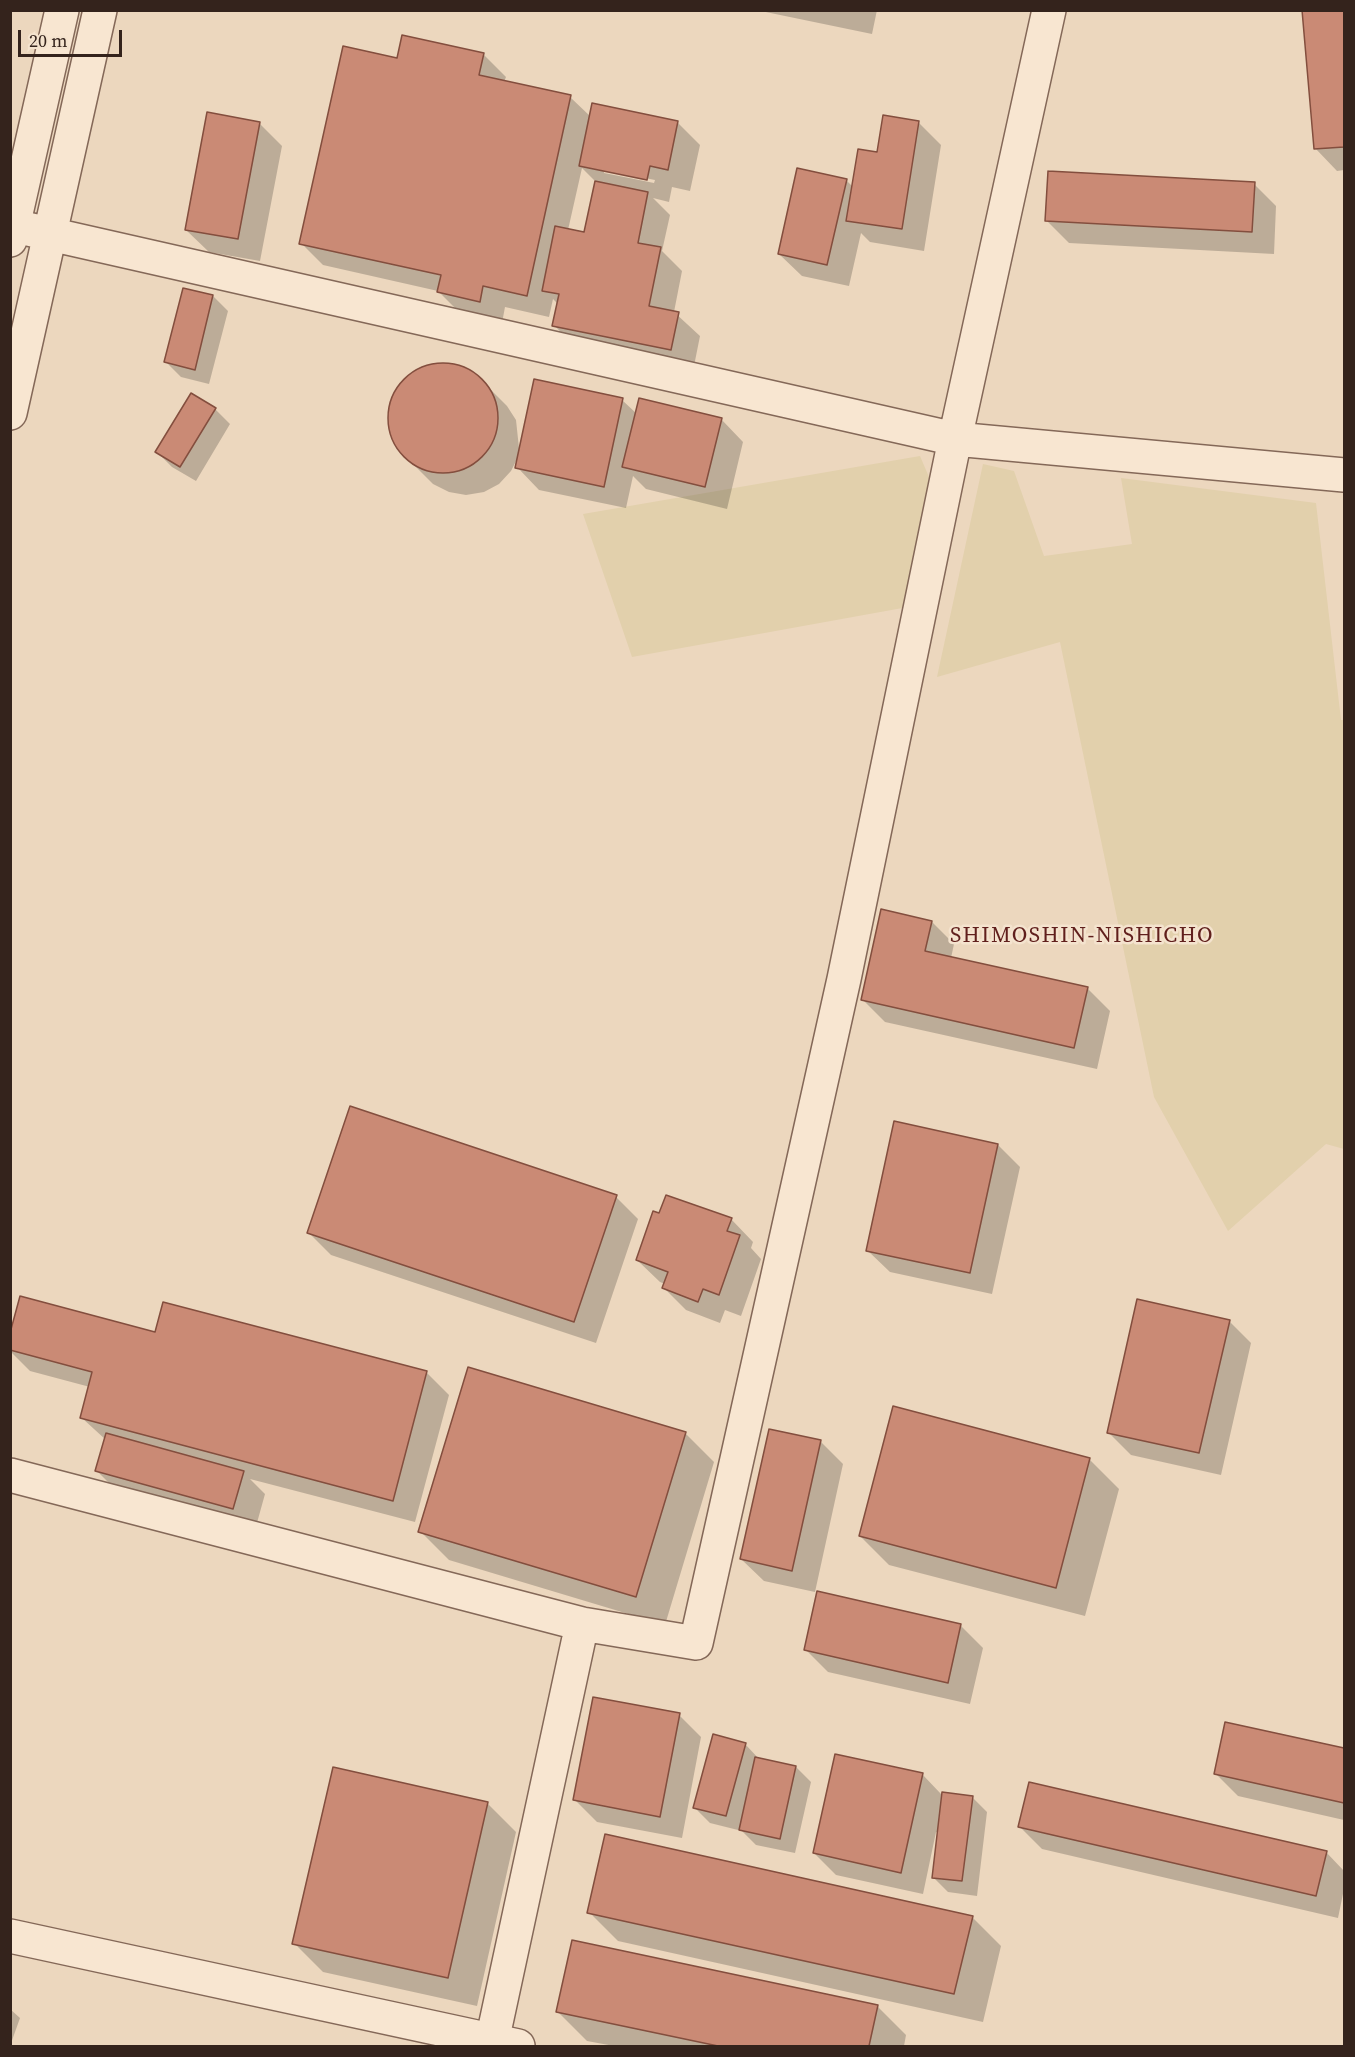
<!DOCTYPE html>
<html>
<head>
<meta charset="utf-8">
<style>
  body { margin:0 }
  #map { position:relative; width:1355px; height:2057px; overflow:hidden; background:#ecd7be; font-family:"Source Serif 4",serif }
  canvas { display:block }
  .frame { position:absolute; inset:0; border:12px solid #34231c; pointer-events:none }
  .scale { position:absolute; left:18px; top:30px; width:104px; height:27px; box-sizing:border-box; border:3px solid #34231c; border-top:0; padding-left:8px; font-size:18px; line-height:21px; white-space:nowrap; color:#34231c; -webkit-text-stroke:4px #f4e3ce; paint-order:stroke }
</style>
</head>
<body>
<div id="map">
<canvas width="1355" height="2057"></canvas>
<div class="frame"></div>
<div class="scale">20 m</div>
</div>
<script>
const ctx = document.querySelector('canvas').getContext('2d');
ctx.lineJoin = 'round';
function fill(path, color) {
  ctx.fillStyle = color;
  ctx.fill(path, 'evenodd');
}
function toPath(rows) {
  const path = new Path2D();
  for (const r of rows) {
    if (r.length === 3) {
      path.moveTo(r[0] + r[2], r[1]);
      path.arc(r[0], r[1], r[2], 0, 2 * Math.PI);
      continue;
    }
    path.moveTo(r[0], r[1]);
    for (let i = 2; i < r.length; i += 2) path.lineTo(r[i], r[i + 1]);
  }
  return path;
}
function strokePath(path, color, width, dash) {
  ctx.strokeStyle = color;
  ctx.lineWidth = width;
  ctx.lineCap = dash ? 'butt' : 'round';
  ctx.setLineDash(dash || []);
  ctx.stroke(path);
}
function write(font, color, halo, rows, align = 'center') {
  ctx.font = font + ' "Source Serif 4",serif';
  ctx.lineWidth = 5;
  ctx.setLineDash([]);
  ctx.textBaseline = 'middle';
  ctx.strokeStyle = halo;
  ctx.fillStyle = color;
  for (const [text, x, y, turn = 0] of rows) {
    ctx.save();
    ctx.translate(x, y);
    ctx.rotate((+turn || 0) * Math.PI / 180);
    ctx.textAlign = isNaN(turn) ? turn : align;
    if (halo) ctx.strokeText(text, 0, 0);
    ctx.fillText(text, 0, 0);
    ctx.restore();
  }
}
const farmland = toPath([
  [920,456,929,477,908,607,632,657,583,514],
  [983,464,1014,471,1044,556,1132,544,1121,478,1316,503,1341,720,1344,720,1344,1149,1326,1144,1228,1231,1154,1097,1060,642,937,677]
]);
const shadow = toPath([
  [756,10,877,10,872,34],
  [1304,10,1344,10,1344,170,1337,171,1315,148],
  [483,54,506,77,504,82,570,97,591,117,677,122,700,145,690,191,672,187,669,202,653,198,670,215,662,251,682,271,674,312,700,336,693,371,576,348,554,325,558,304,553,299,549,317,505,307,502,323,461,314,438,291,323,265,301,243,398,60],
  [582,168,596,182,585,234,568,230],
  [604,170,655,180,654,183,604,173],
  [209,114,260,124,282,146,260,261,209,252,186,230],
  [919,123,941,145,924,251,870,242,861,233,849,286,802,276,779,254,846,180,853,187,878,154],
  [1254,184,1276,206,1274,254,1069,243,1046,220],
  [213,296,228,311,209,384,181,377,166,362],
  [435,365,453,366,470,372,484,383,507,406,516,420,519,448,622,400,637,414,721,419,743,442,727,509,646,489,633,476,626,508,539,490,517,467,518,457,511,471,499,484,484,492,466,495,449,492,433,484,410,461,398,447,391,431,390,413,394,396,404,381,419,371],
  [215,409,230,424,196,481,172,467,157,452],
  [932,922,954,944,951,958,1087,988,1110,1011,1097,1069,885,1022,863,1000],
  [998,1145,1020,1167,992,1294,890,1272,867,1250],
  [616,1197,638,1219,596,1343,331,1255,308,1232],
  [731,1219,753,1242,751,1248,761,1259,741,1316,725,1310,720,1323,686,1310,664,1288,665,1284,660,1282,637,1260],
  [164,1304,427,1373,449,1395,415,1522,250,1479,265,1494,255,1530,119,1493,97,1471,106,1440,82,1418,90,1387,30,1371,10,1351,10,1338,156,1334],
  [1229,1321,1251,1343,1221,1475,1131,1455,1108,1432],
  [770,1431,821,1442,843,1464,815,1592,764,1581,741,1559],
  [685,1433,714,1462,665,1625,449,1560,420,1531],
  [1090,1460,1119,1489,1085,1616,889,1565,860,1536],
  [818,1593,961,1626,983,1648,970,1704,828,1672,805,1649],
  [679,1715,701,1737,682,1838,597,1822,574,1799],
  [1227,1724,1344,1750,1344,1820,1238,1796,1216,1774],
  [745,1744,760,1760,796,1767,811,1782,795,1853,756,1845,742,1831,710,1823,695,1808],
  [922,1774,941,1794,972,1797,987,1812,977,1896,948,1892,933,1877,939,1833,936,1832,923,1894,836,1875,814,1853],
  [487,1803,516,1832,477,2006,323,1972,294,1943],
  [1020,1827,1326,1852,1344,1871,1344,1889,1338,1918,1042,1849],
  [589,1912,972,1917,1001,1946,983,2022,618,1941],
  [877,2006,906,2035,904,2046,614,2046,587,2041,558,2012],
  [10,2009,20,2018,10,2046]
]);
const building = toPath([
  [1302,10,1344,10,1344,147,1314,149,1302,10],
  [402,35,484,53,479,75,571,95,527,296,483,286,480,302,437,292,441,275,299,244,343,46,397,58,402,35],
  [592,103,678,121,668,170,650,166,647,180,579,166,592,103],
  [207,112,260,122,238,239,185,230,207,112],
  [883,115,919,121,902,229,846,221,858,149,877,152,883,115],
  [797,168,847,179,827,265,778,254,797,168],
  [1048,171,1255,182,1252,232,1045,221,1048,171],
  [595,181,648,192,638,243,661,247,649,306,679,312,671,350,552,326,559,294,542,291,555,226,584,232,595,181],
  [183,288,213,295,195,370,164,362,183,288],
  [443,418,55],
  [534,379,623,398,604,487,515,468,534,379],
  [191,393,216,408,180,467,155,452,191,393],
  [639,398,722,418,705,487,622,467,639,398],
  [881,909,932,921,925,951,1088,987,1074,1048,861,1000,881,909],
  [350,1106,617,1195,574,1322,307,1233,350,1106],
  [894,1121,998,1144,970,1273,866,1251,894,1121],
  [666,1195,732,1218,727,1231,740,1235,719,1295,703,1289,698,1302,662,1288,668,1272,636,1260,653,1211,659,1213,666,1195],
  [20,1296,155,1332,163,1302,427,1371,393,1501,80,1418,92,1372,10,1350,10,1333,20,1296],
  [1137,1299,1230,1320,1199,1453,1107,1433,1137,1299],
  [468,1367,686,1432,636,1597,418,1532,468,1367],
  [893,1406,1090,1458,1056,1588,859,1536,893,1406],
  [769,1429,821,1440,792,1571,740,1559,769,1429],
  [106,1433,244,1471,233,1509,95,1471,106,1433],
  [817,1591,961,1624,948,1683,804,1650,817,1591],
  [593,1697,680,1713,660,1817,573,1800,593,1697],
  [1225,1722,1344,1748,1344,1803,1214,1774,1225,1722],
  [713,1734,746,1743,726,1816,693,1808,713,1734],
  [835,1754,923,1773,901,1873,813,1853,835,1754],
  [755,1757,796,1766,780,1839,739,1830,755,1757],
  [333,1767,488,1802,448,1978,292,1944,333,1767],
  [1029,1782,1327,1851,1316,1896,1018,1827,1029,1782],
  [942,1792,973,1796,962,1881,932,1878,942,1792],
  [605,1834,973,1916,954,1994,587,1913,605,1834],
  [572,1940,878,2005,869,2046,718,2046,556,2012,572,1940]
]);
const minor = toPath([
  [10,225,955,439,1344,475],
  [10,240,62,10],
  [10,413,100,10],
  [10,1475,582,1624,696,1643,844,979,955,439,1049,10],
  [10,1936,518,2046],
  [491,2046,582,1624]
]);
const neighbourhoodNames = [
  ["SHIMOSHIN-NISHICHO",1082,936]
];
fill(farmland, '#e2d0ac');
fill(shadow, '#0003');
fill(building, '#ca8a75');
strokePath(building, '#834e3e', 1.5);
strokePath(minor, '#846858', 36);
strokePath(minor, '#f8e6d1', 33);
ctx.letterSpacing = '1.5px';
write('22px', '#601f1c', '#f4e3ce', neighbourhoodNames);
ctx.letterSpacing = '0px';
</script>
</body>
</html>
